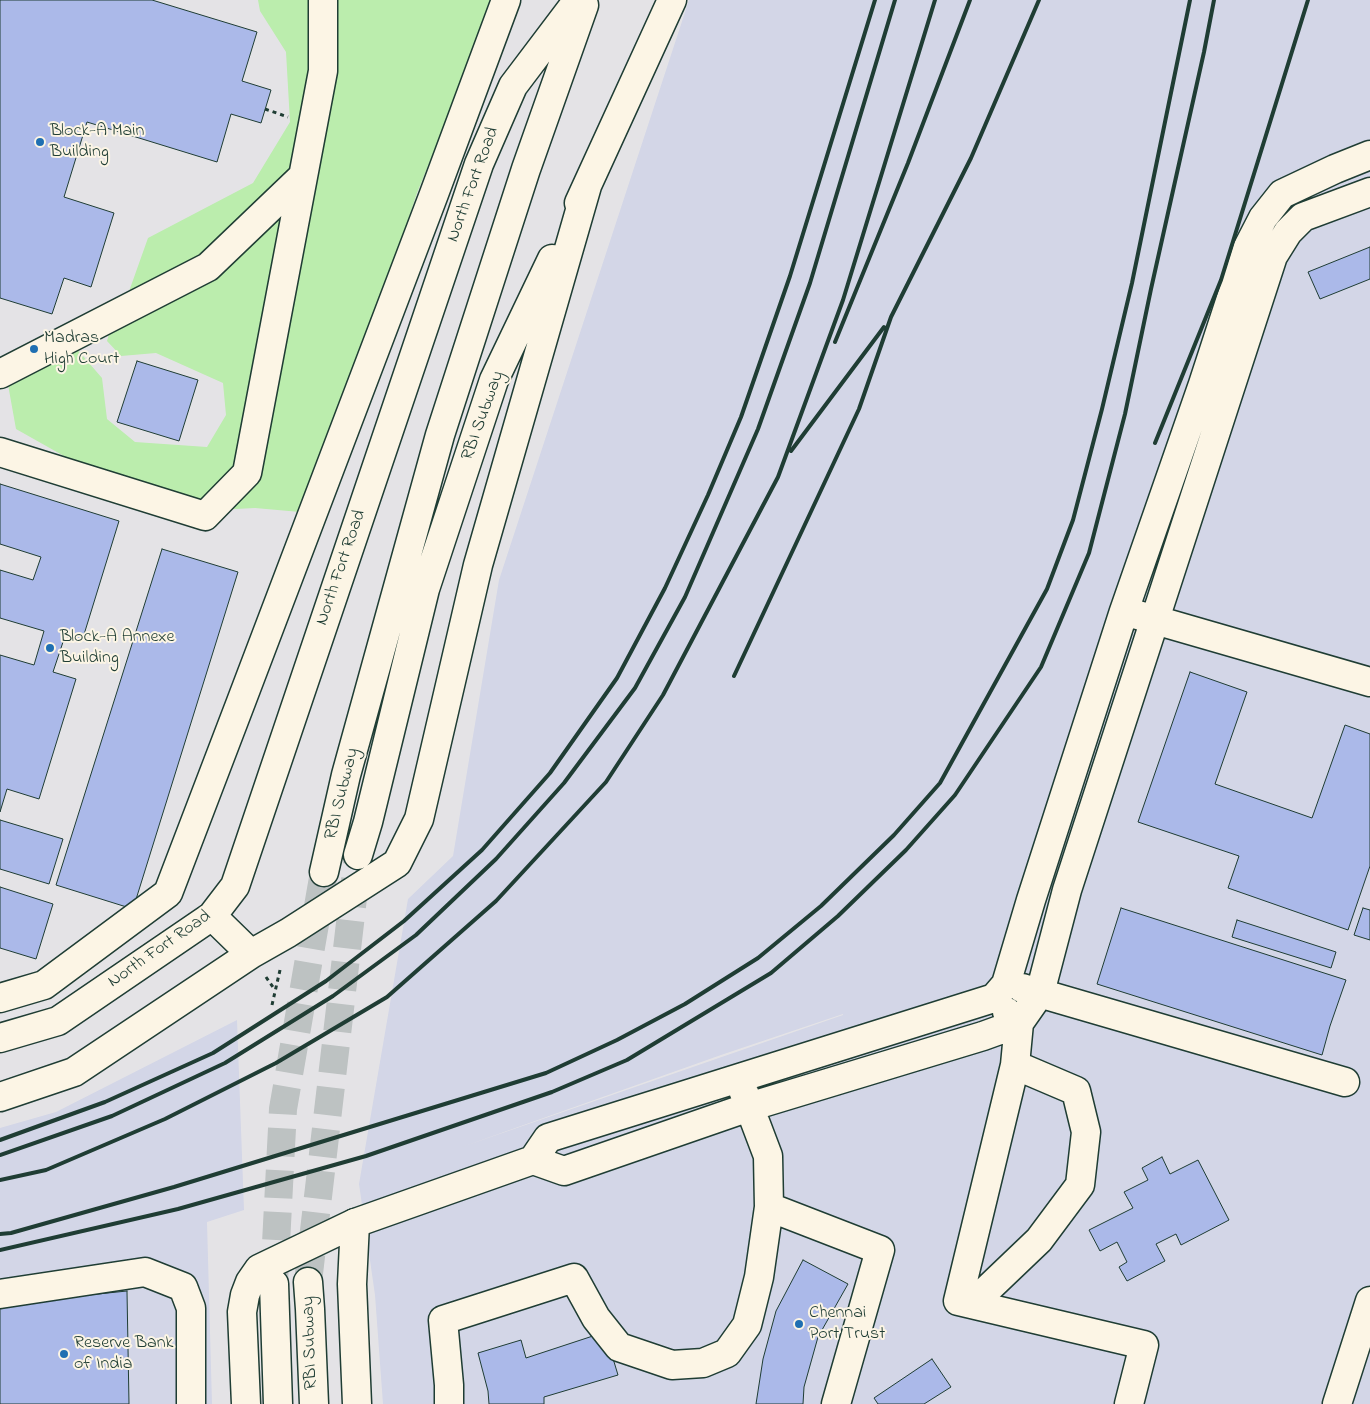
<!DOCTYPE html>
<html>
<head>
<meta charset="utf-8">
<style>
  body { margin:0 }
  canvas { display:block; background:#e4e3e6 }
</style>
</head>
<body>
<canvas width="1370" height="1404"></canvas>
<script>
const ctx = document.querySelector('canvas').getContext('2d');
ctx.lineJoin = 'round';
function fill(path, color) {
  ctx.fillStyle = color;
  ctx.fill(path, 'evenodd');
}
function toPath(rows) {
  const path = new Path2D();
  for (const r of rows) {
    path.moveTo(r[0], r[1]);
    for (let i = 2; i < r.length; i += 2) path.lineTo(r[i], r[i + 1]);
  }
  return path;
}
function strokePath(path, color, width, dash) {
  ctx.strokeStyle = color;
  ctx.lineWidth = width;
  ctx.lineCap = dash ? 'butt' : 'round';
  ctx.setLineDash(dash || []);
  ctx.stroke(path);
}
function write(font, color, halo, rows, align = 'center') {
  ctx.font = font + ' "Indie Flower",sans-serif';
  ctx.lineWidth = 4;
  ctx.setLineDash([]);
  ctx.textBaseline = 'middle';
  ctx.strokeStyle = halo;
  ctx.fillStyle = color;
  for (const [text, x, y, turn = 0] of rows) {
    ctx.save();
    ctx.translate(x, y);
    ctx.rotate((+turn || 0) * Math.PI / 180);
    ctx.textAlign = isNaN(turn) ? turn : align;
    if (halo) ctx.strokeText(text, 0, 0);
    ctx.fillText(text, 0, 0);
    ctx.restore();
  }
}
const built = toPath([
  [689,0,1370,0,1370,1404,383,1404,375,1295,359,1184,408,899,453,856,499,580],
  [843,1014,843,1015,459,1148,721,1055],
  [237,1020,244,1210,207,1222,212,1404,0,1404,0,1128,56,1112]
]);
const green = toPath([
  [258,0,495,0,417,193,344,415,300,512,255,508,177,512,71,460,16,429,7,379,76,348,102,378,107,419,135,442,207,447,226,415,223,383,156,353,121,356,107,341,117,307,127,297,148,238,253,183,290,122,286,52,260,11]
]);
const building = toPath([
  [0,0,152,0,257,32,242,81,271,90,261,123,231,114,217,162,87,122,64,197,114,213,91,287,64,278,52,314,0,298,0,0],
  [1370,247,1370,279,1320,299,1308,272,1370,247],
  [137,361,198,380,179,441,117,422,137,361],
  [0,484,119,521,82,641,65,636,53,672,76,679,39,799,7,789,0,812,0,655,34,665,44,631,0,618,0,570,33,580,41,557,0,544,0,484],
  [162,549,238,572,133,909,56,885,162,549],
  [1190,672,1247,692,1215,784,1312,818,1345,725,1370,734,1370,866,1348,930,1228,888,1239,856,1138,822,1190,672],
  [0,820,63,839,49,884,0,869,0,820],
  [0,887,53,904,36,959,0,948,0,887],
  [1121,908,1346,980,1330,1026,1322,1055,1097,984,1121,908],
  [1363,908,1370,910,1370,940,1354,935,1363,908],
  [1237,920,1336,952,1331,968,1232,937,1237,920],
  [1162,1157,1170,1174,1198,1160,1229,1220,1181,1245,1176,1234,1156,1244,1165,1261,1127,1281,1119,1267,1127,1262,1117,1242,1100,1251,1089,1230,1133,1208,1124,1192,1148,1180,1142,1168,1162,1157],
  [803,1260,848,1284,818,1337,804,1387,803,1404,756,1404,763,1359,776,1311,803,1260],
  [127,1291,129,1404,0,1404,0,1304,127,1291],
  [605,1332,618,1375,544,1397,544,1404,489,1404,488,1391,478,1353,521,1340,526,1358,605,1332],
  [932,1359,951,1387,924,1404,878,1404,874,1398,932,1359]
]);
const majorTunnel = toPath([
  [274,1282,283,1109,324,872],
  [308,1282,358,855]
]);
const path = toPath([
  [265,109,288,117],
  [266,977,275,990],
  [272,1005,280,970]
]);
const minor = toPath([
  [0,374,208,267,302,177],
  [0,452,205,516,247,473,323,71,323,0],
  [1124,611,1203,384,1247,249,1263,218,1282,194,1335,169,1370,155],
  [1022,988,1345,1082],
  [0,998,44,985,168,893,241,702,434,194,506,0],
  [1007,1012,1019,1023,1015,1065,958,1301,1144,1345,1129,1404],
  [533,1160,564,1171,749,1107,983,1036,1019,1023,1040,993,1067,890,1273,256,1288,232,1303,217,1370,192],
  [769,1207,880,1250,836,1404],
  [355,1223,533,1160,548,1138,994,998,1006,984,1031,900,1124,611,1370,682],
  [0,1294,145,1272,183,1287,191,1308,191,1404],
  [972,1304,1039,1240,1080,1185,1086,1132,1076,1091,1015,1065],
  [449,1404,449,1385,443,1320,574,1278,596,1318,619,1347,672,1365,703,1363,727,1353,747,1325,759,1277,769,1207,768,1156,743,1090],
  [1337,1404,1370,1301]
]);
const major = toPath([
  [579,203,672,0],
  [358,855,368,822,425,589,494,380,552,259],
  [324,872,346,775,440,435,526,169,584,5],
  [212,916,251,954],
  [0,1038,58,1021,212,916,235,886,479,164,513,86,578,0],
  [0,1097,74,1072,251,954,288,933,397,863,419,819,478,565,587,186],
  [308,1282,310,1309,314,1404],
  [274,1284,278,1404],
  [246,1404,242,1312,245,1295,250,1282,259,1269,355,1223,352,1284,357,1404]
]);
const rail = toPath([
  [835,342,908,163,970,0],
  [1155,443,1221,280,1308,0],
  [791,451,884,327],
  [734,676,859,409,891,317,971,158,1039,0],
  [0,1140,105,1102,213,1053,326,981,404,921,482,850,550,773,617,678,665,588,708,495,741,417,790,276,875,0],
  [0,1155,112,1116,225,1063,333,996,416,935,496,859,564,783,635,688,685,597,758,429,810,283,895,0],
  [0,1180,46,1170,165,1119,276,1063,387,997,496,901,606,782,663,695,778,477,843,300,935,0],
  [0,1234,11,1233,174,1187,546,1073,617,1040,685,1004,758,958,821,906,894,835,940,783,1047,589,1073,520,1102,409,1132,283,1190,0],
  [0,1250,178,1209,366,1156,552,1092,627,1060,771,973,838,916,906,850,955,795,1041,667,1089,553,1125,414,1151,289,1204,52,1214,0]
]);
const markers = [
  [40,142,5,"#1f6fb2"],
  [34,349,5,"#1f6fb2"],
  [50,648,5,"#1f6fb2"],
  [799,1324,5,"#1f6fb2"],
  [64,1354,5,"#1f6fb2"]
];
const poiNames = [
  ["Block-A Main",50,132],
  ["Building",50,153],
  ["Madras",44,339],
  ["High Court",44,360],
  ["Block-A Annexe",60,638],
  ["Building",60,659],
  ["Chennai",809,1314],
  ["Port Trust",809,1335],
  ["Reserve Bank",74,1344],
  ["of India",74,1365]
];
const streetNames = [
  ["North Fort Road",474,185,-70],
  ["RBI Subway",484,416,-70],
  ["North Fort Road",342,568,-71],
  ["RBI Subway",343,794,-76],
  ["North Fort Road",160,950,-35],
  ["RBI Subway",311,1343,-92]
];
fill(built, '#d3d6e7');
fill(green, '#bbedad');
fill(building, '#abb9e9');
strokePath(building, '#1f3d34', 1);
strokePath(majorTunnel, '#bdc2c2', 28, [28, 14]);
strokePath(minor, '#1f3d34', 31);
strokePath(major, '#1f3d34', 31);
strokePath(path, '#1f3d34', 3, [4, 4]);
strokePath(minor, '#fcf5e5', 28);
strokePath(major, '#fcf5e5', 28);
strokePath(rail, '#1f3d34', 4);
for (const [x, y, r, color] of markers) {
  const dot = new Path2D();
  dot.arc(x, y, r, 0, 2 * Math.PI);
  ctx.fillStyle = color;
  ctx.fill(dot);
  strokePath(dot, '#fcf5e5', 2);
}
write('18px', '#1f3d34', '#fcf5e5', poiNames, 'left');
write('18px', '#1f3d34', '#fcf5e5', streetNames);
</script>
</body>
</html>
